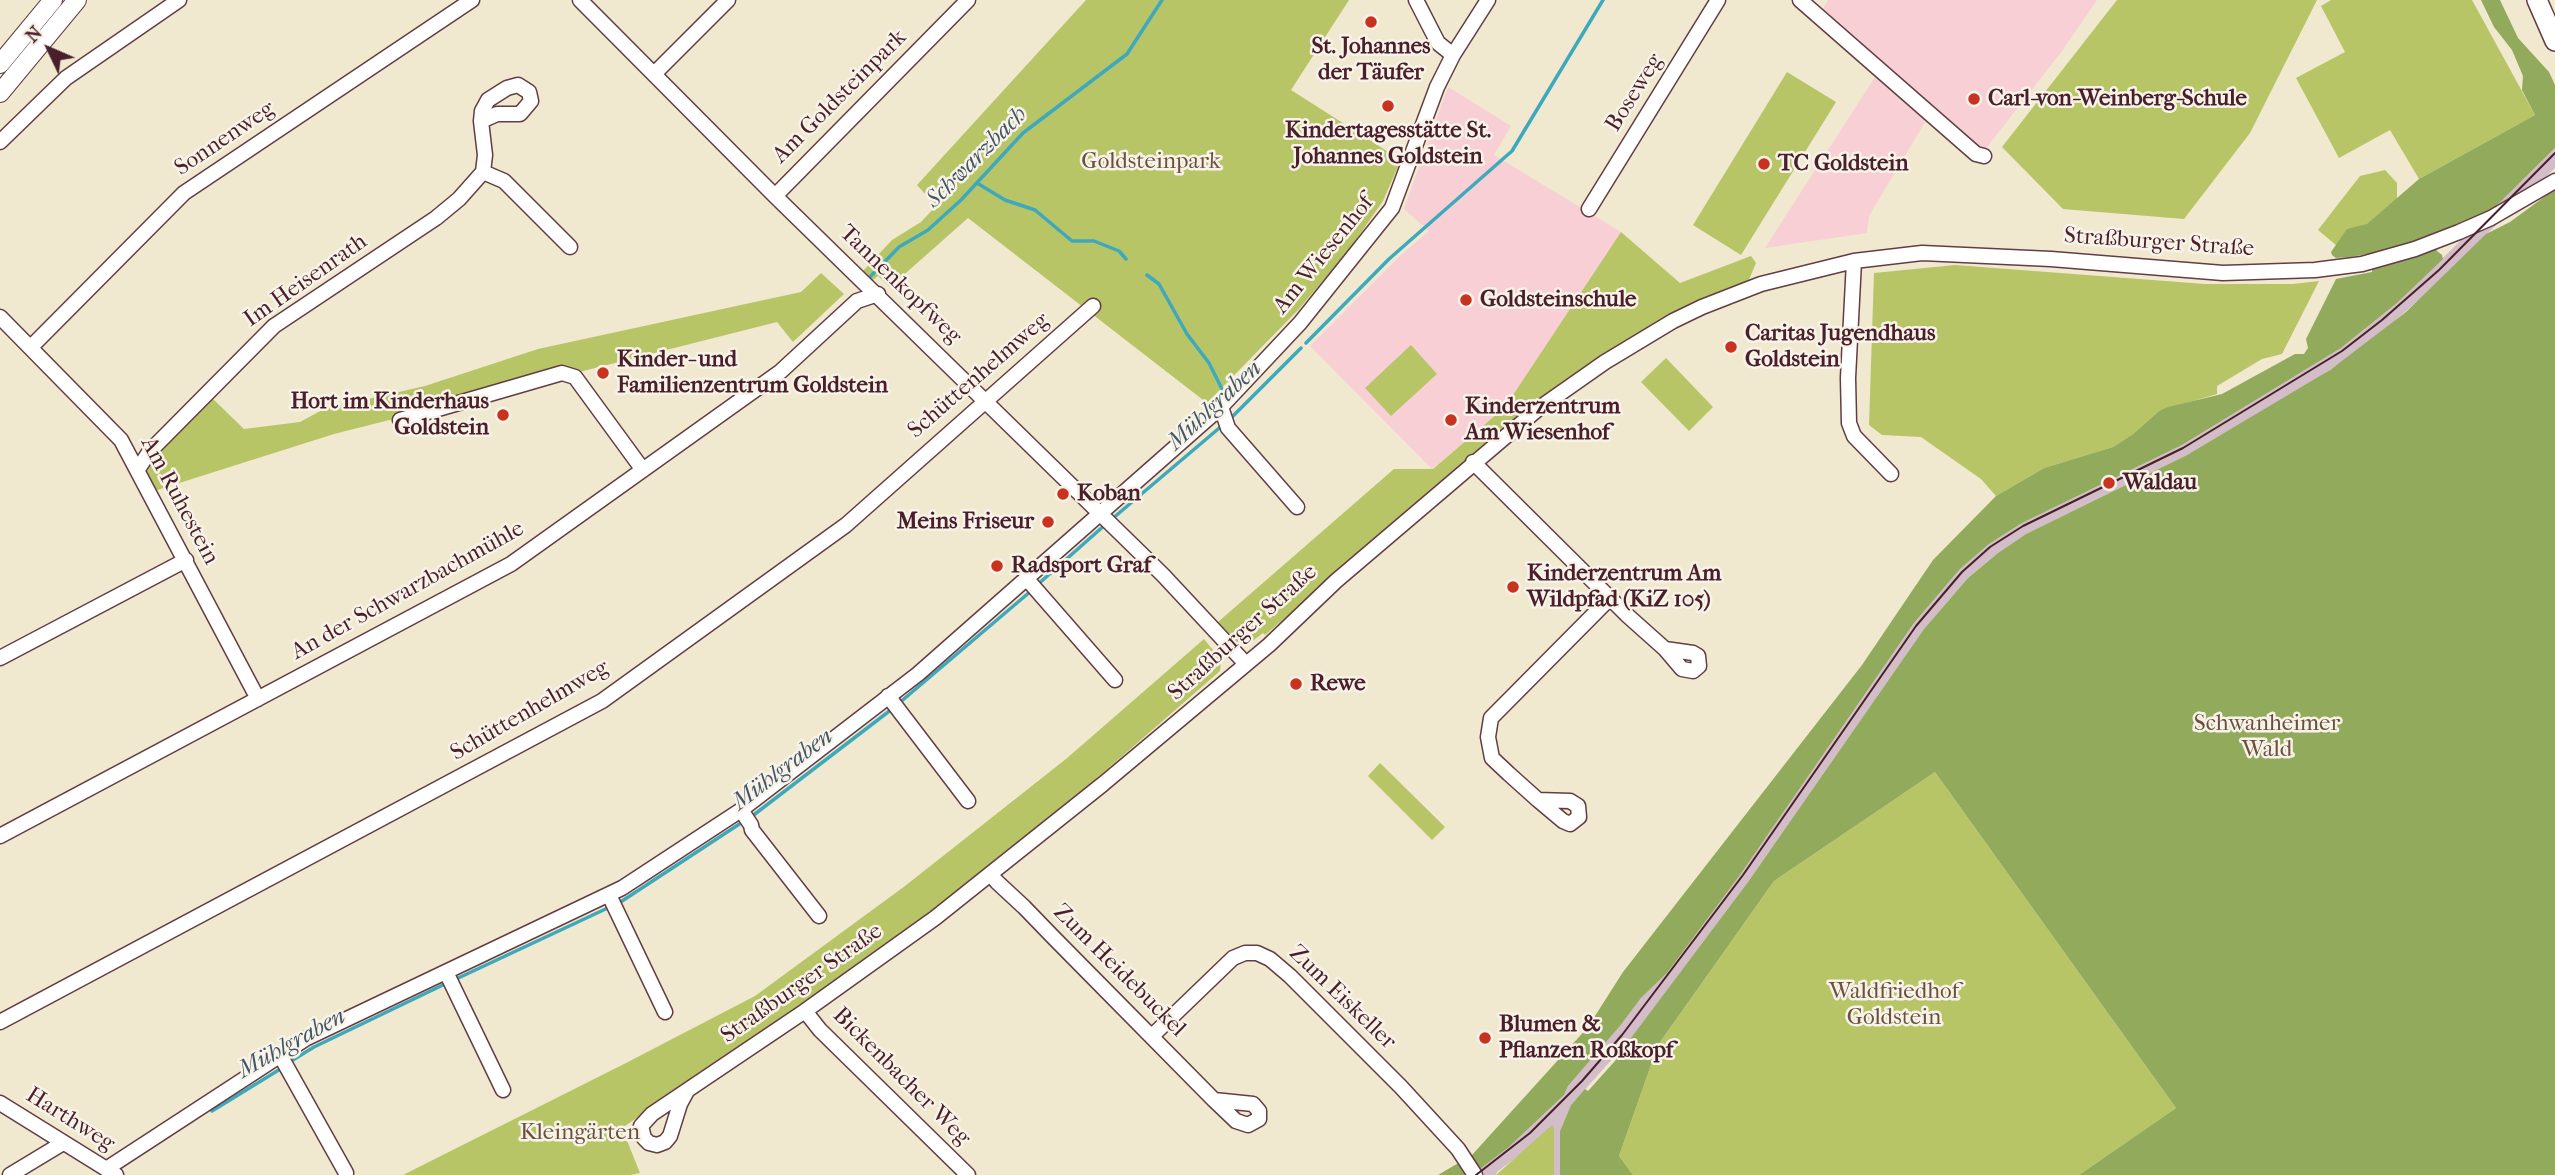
<!DOCTYPE html>
<html>
<head>
<meta charset="utf-8">
<style>
  body { margin:0 }
  #map { position:relative; width:2555px; height:1175px; overflow:hidden; background:#f0e8cf; font-family:"IM FELL French Canon",serif }
  canvas { display:block }
  .north { position:absolute; left:14px; top:14px; width:70px; height:70px; -webkit-text-stroke:5px #f7f3e8; paint-order:stroke; rotate:314deg; font-size:19px; font-weight:700; line-height:28px; text-align:center; color:#4a1f2b }
  .north::after { content:''; display:block; margin:auto; width:24px; height:32px; background:#4a1f2b; clip-path:polygon(50% 0,100% 100%,50% 72%,0 100%) }
</style>
</head>
<body>
<div id="map">
<canvas width="2555" height="1175"></canvas>
<div class="north">N</div>
</div>
<script>
const ctx = document.querySelector('canvas').getContext('2d');
ctx.lineJoin = 'round';
function fill(path, color) {
  ctx.fillStyle = color;
  ctx.fill(path, 'evenodd');
}
function toPath(rows) {
  const path = new Path2D();
  for (const r of rows) {
    path.moveTo(r[0], r[1]);
    for (let i = 2; i < r.length; i += 2) path.lineTo(r[i], r[i + 1]);
  }
  return path;
}
function strokePath(path, color, width, dash) {
  ctx.strokeStyle = color;
  ctx.lineWidth = width;
  ctx.lineCap = dash ? 'butt' : 'round';
  ctx.setLineDash(dash || []);
  ctx.stroke(path);
}
function write(font, color, halo, rows, align = 'center') {
  ctx.font = font + ' "IM FELL French Canon",serif';
  ctx.lineWidth = 5;
  ctx.setLineDash([]);
  ctx.textBaseline = 'middle';
  ctx.strokeStyle = halo;
  ctx.fillStyle = color;
  for (const [text, x, y, turn = 0] of rows) {
    ctx.save();
    ctx.translate(x, y);
    ctx.rotate((+turn || 0) * Math.PI / 180);
    ctx.textAlign = isNaN(turn) ? turn : align;
    if (halo) ctx.strokeText(text, 0, 0);
    ctx.fillText(text, 0, 0);
    ctx.restore();
  }
}
const built = toPath([
  [1828,0,2097,0,2062,51,1987,147,1979,148,1823,9],
  [1877,74,1927,119,1869,216,1867,233,1765,248],
  [1448,87,1511,126,1494,155,1621,232,1505,407,1432,469,1310,346,1401,255,1429,231,1404,209]
]);
const industrial = toPath([
  [2555,148,2555,168,2423,296,2389,326,2348,357,2315,380,2187,455,2026,534,1998,553,1968,578,1924,629,1748,882,1633,1036,1571,1105,1560,1131,1560,1175,1554,1175,1554,1128,1497,1172,1496,1175,1472,1175,1509,1147,1564,1095,1568,1086,1620,1026,1641,998,1667,973,1740,875,1914,623,1960,569,1989,544,2022,523,2182,445,2341,348,2397,303]
]);
const green = toPath([
  [1086,0,1349,0,1291,90,1401,160,1383,201,1346,254,1298,310,1207,403,968,218,890,287,878,276,873,280,863,271,892,240,921,222,936,206,917,185],
  [2117,0,2317,0,2250,133,2184,219,2063,209,2002,147],
  [2331,0,2472,0,2535,115,2419,179,2390,130,2339,158,2296,78,2345,52,2321,6],
  [1787,72,1836,102,1741,255,1693,225],
  [2385,170,2397,183,2397,206,2343,251,2318,230,2360,176],
  [1621,232,1680,283,1751,256,1756,263,1748,282,1690,306,1655,324,1607,352,1561,384,1534,404,1265,635,1263,633,1246,646,1238,643,1218,622,1394,469,1433,469,1505,407],
  [1955,265,2205,284,2293,284,2319,281,2282,354,2262,359,2217,386,2217,394,2159,411,2133,434,2113,447,2044,468,1996,496,1981,479,1921,437,1882,435,1869,425,1874,273],
  [821,273,844,294,793,342,777,322,334,434,154,491,144,472,167,445,213,399,244,429,300,422,324,409,425,386,538,349,801,292],
  [1411,345,1437,374,1391,416,1365,388],
  [1666,358,1713,407,1689,431,1641,382],
  [1204,639,1221,660,1220,671,1027,839,931,913,796,1009,622,1128,640,1173,630,1175,403,1175,628,1062,755,996,905,886,1066,759],
  [1380,763,1445,827,1432,840,1368,776],
  [1935,772,2176,1108,2079,1175,1633,1175,1619,1156,1658,1045,1774,881],
  [1552,1125,1554,1128,1554,1175,1496,1175]
]);
const forest = toPath([
  [2481,0,2500,0,2518,38,2549,72,2555,85,2555,148,2494,208,2431,235,2437,251,2442,255,2443,259,2397,303,2341,348,2182,445,2022,523,1989,544,1960,569,1914,623,1740,875,1667,973,1641,998,1620,1026,1568,1086,1564,1095,1509,1147,1472,1175,1438,1175,1472,1155,1588,1027,1623,972,1862,665,1933,560,1996,496,2044,468,2113,447,2133,434,2159,411,2168,407,2222,394,2295,354,2304,354,2308,348,2306,339,2336,279,2372,272,2373,253,2350,257,2336,258,2332,255,2331,252,2347,229,2367,224,2419,179,2535,115,2522,90,2523,76,2512,50,2494,27],
  [2555,189,2555,1175,2079,1175,2176,1108,1935,772,1774,881,1658,1045,1619,1156,1633,1175,1560,1175,1560,1131,1571,1105,1585,1089,1588,1091,1623,1052,1622,1050,1748,882,1924,629,1968,578,1998,553,2026,534,2187,455,2330,370,2406,312,2486,234,2510,222]
]);
const stream = toPath([
  [977,183,1005,200,1035,210,1072,241,1094,241,1119,251,1126,259],
  [1147,275,1159,284,1187,334,1209,363,1222,389],
  [869,278,899,247,928,230,961,200,1023,133,1127,54,1162,0],
  [1306,343,1389,259,1512,151,1603,0],
  [1230,419,1301,348],
  [1112,519,1224,424],
  [1036,586,1106,524],
  [898,704,1031,591],
  [751,817,892,709],
  [619,903,744,821],
  [454,980,612,906],
  [288,1063,314,1047,447,983],
  [212,1111,282,1068]
]);
const minor = toPath([
  [580,0,775,196,1163,575,1246,664],
  [1416,0,1438,43,1453,55],
  [1800,0,1976,154,1984,156],
  [654,74,728,0],
  [481,121,482,111,488,100,507,88,518,85,529,92,531,101,520,114,497,114,481,121,485,155,483,172],
  [0,142,66,78,179,0],
  [775,196,968,0],
  [1589,209,1718,0],
  [1854,261,1848,378,1849,423,1854,436,1891,474],
  [0,317,121,440,258,699],
  [31,347,184,193,472,0],
  [1221,407,1228,428,1297,507],
  [400,420,562,373,575,377,643,470],
  [1473,462,1628,616,1665,649,1682,669,1693,671,1699,666,1698,656,1693,653,1665,649],
  [138,469,150,451,274,326,436,218,459,199,483,172,504,181,570,247],
  [1026,578,1115,680],
  [0,658,186,560],
  [888,696,968,801],
  [1538,800,1570,801,1578,806,1579,817,1570,824,1563,821,1538,800,1509,774,1492,758,1488,737,1491,718,1610,598],
  [741,810,751,825,752,830,819,916],
  [0,836,511,564,780,372,857,301,878,294],
  [991,875,997,882,1024,907,1054,938,1214,1100,1236,1121,1248,1125,1259,1119,1259,1111,1253,1104,1214,1100],
  [609,895,665,1012],
  [446,972,503,1090],
  [805,1011,820,1030,968,1175],
  [0,1022,602,701,846,525,1093,306],
  [1152,1036,1233,958,1245,953,1257,953,1270,959,1290,976,1401,1087,1458,1149,1475,1175],
  [280,1055,346,1173],
  [687,1091,680,1104,670,1136,665,1142,657,1145,649,1143,644,1138,641,1126,652,1114,805,1011,935,918,1103,784,1269,645,1336,581,1538,409,1605,362,1673,321,1702,307,1761,284,1854,261,1922,253,2051,259,2223,273,2315,270,2362,264,2415,249,2459,232,2491,218,2555,181],
  [0,1103,116,1175],
  [106,1169,307,1038,622,888,741,810,918,674,1221,407,1300,323,1392,208,1437,87,1453,55,1488,0],
  [10,1175,63,1143]
]);
const major = toPath([
  [0,64,53,0],
  [0,93,77,0]
]);
const highway = toPath([
  [2537,0,2555,41]
]);
const tram = toPath([
  [1476,1175,1530,1133,1582,1081,1622,1035,1743,875,1916,626,1962,572,1990,547,2023,526,2183,448,2342,351,2382,320,2439,270,2555,153]
]);
const markers = [
  [1371,22,7,"#c8321e"],
  [1974,99,7,"#c8321e"],
  [1388,106,7,"#c8321e"],
  [1764,164,7,"#c8321e"],
  [1466,300,7,"#c8321e"],
  [1731,347,7,"#c8321e"],
  [603,373,7,"#c8321e"],
  [503,415,7,"#c8321e"],
  [1451,420,7,"#c8321e"],
  [2109,483,7,"#c8321e"],
  [1063,494,7,"#c8321e"],
  [1048,522,7,"#c8321e"],
  [997,566,7,"#c8321e"],
  [1513,587,7,"#c8321e"],
  [1296,684,7,"#c8321e"],
  [1485,1038,7,"#c8321e"]
];
const poiNames = [
  ["St. Johannes",1371,47,"center"],
  ["der Täufer",1371,73,"center"],
  ["Carl-von-Weinberg-Schule",1988,99],
  ["Kindertagesstätte St.",1388,131,"center"],
  ["Johannes Goldstein",1388,157,"center"],
  ["TC Goldstein",1778,164],
  ["Goldsteinschule",1480,300],
  ["Caritas Jugendhaus",1745,334],
  ["Goldstein",1745,360],
  ["Kinder- und",617,360],
  ["Familienzentrum Goldstein",617,386],
  ["Hort im Kinderhaus",489,402,"right"],
  ["Goldstein",489,428,"right"],
  ["Kinderzentrum",1465,407],
  ["Am Wiesenhof",1465,433],
  ["Waldau",2123,483],
  ["Koban",1077,494],
  ["Meins Friseur",1034,522,"right"],
  ["Radsport Graf",1011,566],
  ["Kinderzentrum Am",1527,574],
  ["Wildpfad (KiZ 105)",1527,600],
  ["Rewe",1310,684],
  ["Blumen &",1499,1025],
  ["Pflanzen Roßkopf",1499,1051]
];
const streetNames = [
  ["Boseweg",1635,93,-58],
  ["Am Goldsteinpark",840,97,-45],
  ["Sonnenweg",225,139,-34],
  ["Straßburger Straße",2159,243,4],
  ["Am Wiesenhof",1324,255,-51],
  ["Im Heisenrath",306,281,-35],
  ["Tannenkopfweg",900,285,44],
  ["Schüttenhelmweg",979,376,-41],
  ["Am Ruhestein",179,501,62],
  ["An der Schwarzbachmühle",408,591,-29],
  ["Straßburger Straße",1243,633,-42],
  ["Schüttenhelmweg",530,711,-30],
  ["Zum Heidebuckel",1119,971,45],
  ["Straßburger Straße",802,984,-35],
  ["Zum Eiskeller",1342,998,44],
  ["Bickenbacher Weg",901,1077,45],
  ["Harthweg",70,1120,32]
];
const parkNames = [
  ["Goldsteinpark",1151,162],
  ["Schwanheimer",2267,724],
  ["Wald",2267,750],
  ["Waldfriedhof",1894,992],
  ["Goldstein",1894,1018],
  ["Kleingärten",580,1133]
];
const waterNames = [
  ["Schwarzbach",977,158,-45],
  ["Mühlgraben",1215,406,-43],
  ["Mühlgraben",783,770,-37],
  ["Mühlgraben",292,1044,-29]
];
fill(built, '#f7cfd5');
fill(industrial, '#d2bdc8');
fill(green, '#b7c567');
fill(forest, '#91aa5c');
strokePath(stream, '#3ea9bd', 3.5);
strokePath(minor, '#633d44', 17);
strokePath(major, '#633d44', 20);
strokePath(highway, '#633d44', 22);
strokePath(minor, '#fff', 14);
strokePath(major, '#fff', 18);
strokePath(highway, '#fff', 19);
strokePath(tram, '#4a1f2b', 2);
for (const [x, y, r, color] of markers) {
  const dot = new Path2D();
  dot.arc(x, y, r, 0, 2 * Math.PI);
  ctx.fillStyle = color;
  ctx.fill(dot);
  strokePath(dot, '#f7f3e8', 2.5);
}
write('bold 23px', '#4a1f2b', '#f7f3e8', poiNames, 'left');
write('23px', '#4a1f2b', '#f7f3e8', streetNames);
write('23px', '#6b513d', '#f7f3e8', parkNames);
write('italic 24px', '#455665', '#f7f3e8', waterNames);
</script>
</body>
</html>
